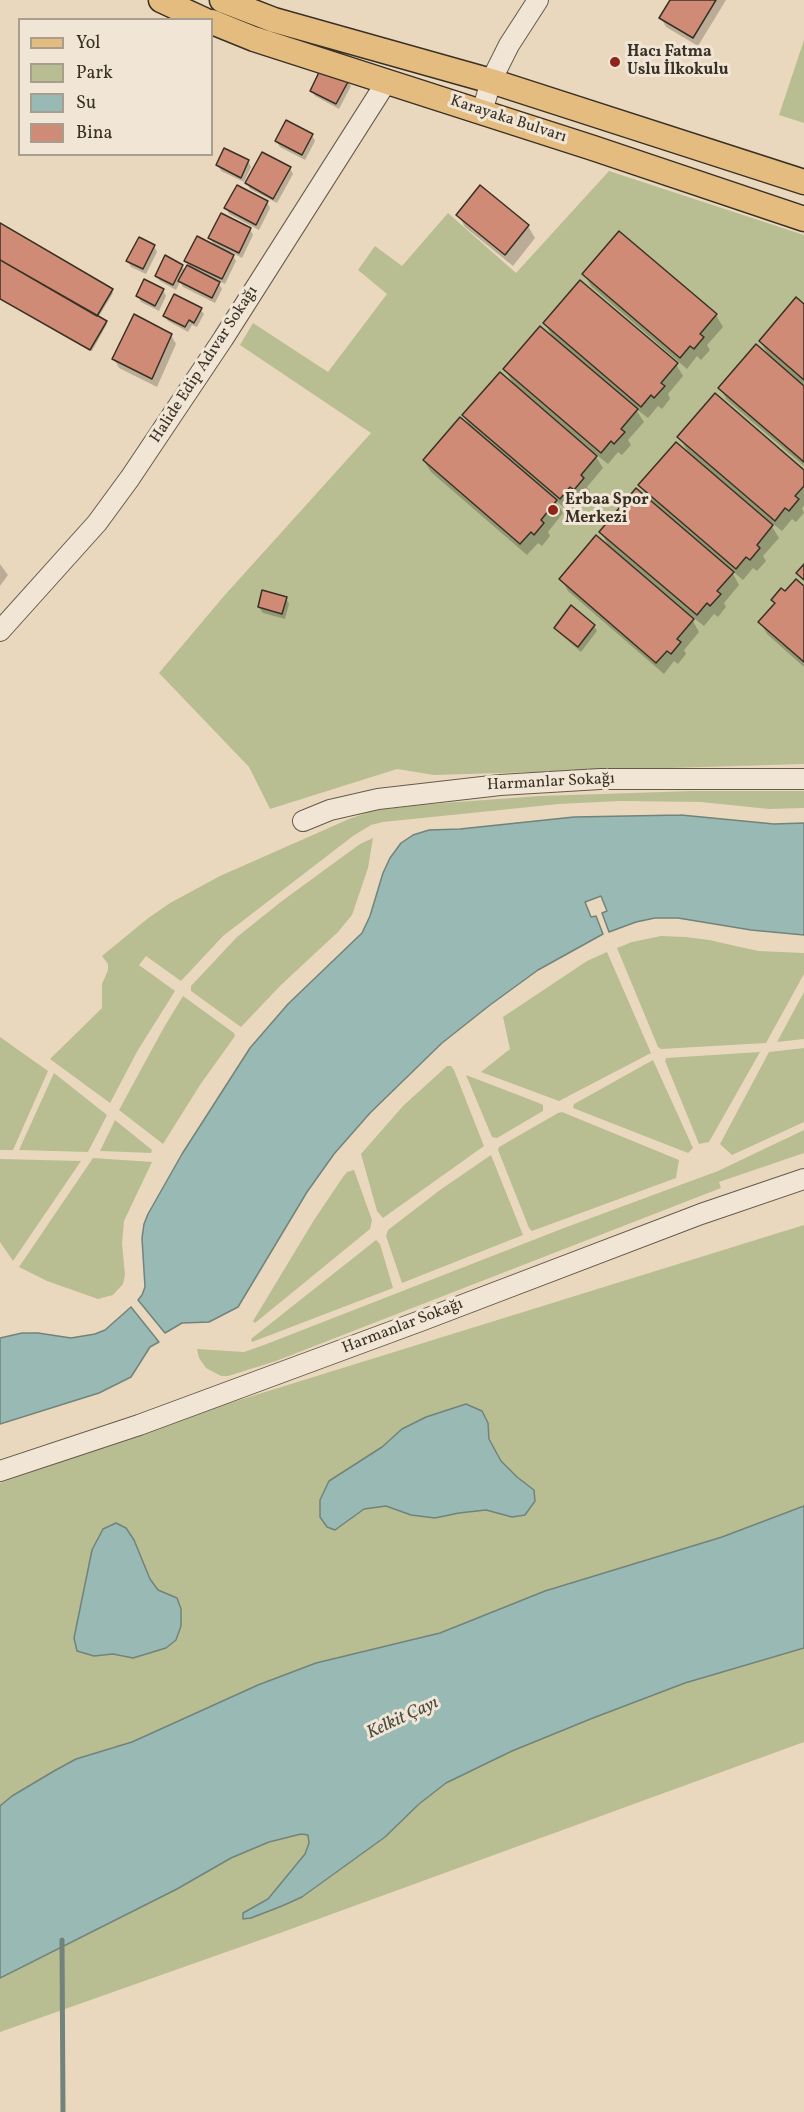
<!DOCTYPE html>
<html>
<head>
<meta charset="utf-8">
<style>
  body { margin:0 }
  #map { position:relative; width:804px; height:2112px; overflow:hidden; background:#ead8be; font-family:Vollkorn,serif }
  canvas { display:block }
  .legend { position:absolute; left:18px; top:18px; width:195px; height:138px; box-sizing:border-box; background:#f1e6d5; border:2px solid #a79e8f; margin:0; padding:8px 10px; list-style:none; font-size:18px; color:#393125 }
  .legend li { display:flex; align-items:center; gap:12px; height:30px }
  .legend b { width:30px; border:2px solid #a79e8f }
</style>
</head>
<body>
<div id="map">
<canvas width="804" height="2112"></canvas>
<ul class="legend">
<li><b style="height:8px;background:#e5bc7f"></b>Yol</li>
<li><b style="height:16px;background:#b8be91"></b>Park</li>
<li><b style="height:16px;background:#98b9b4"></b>Su</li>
<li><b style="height:16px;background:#d08b76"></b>Bina</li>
</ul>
</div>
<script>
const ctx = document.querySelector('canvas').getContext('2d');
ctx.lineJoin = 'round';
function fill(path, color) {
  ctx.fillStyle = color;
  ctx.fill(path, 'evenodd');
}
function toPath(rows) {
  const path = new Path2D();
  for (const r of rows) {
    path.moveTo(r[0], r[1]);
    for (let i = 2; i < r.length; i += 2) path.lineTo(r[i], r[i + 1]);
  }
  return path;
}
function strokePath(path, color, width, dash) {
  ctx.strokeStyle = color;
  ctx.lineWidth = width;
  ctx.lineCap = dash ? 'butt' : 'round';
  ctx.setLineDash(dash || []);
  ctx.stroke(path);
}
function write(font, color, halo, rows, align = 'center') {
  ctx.font = font + ' Vollkorn,serif';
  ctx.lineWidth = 6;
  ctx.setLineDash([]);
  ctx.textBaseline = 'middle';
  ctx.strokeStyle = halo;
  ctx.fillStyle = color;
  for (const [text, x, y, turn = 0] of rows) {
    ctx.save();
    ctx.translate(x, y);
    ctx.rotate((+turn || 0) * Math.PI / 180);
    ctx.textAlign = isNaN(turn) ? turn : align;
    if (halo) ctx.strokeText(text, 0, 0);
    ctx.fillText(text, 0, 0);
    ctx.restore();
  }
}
const green = toPath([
  [804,40,804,123,779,115],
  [609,171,804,235,804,764,434,775,397,769,270,809,249,767,159,673,224,596,371,433,240,345,253,323,328,372,387,294,358,270,375,246,402,266,448,213,516,273],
  [693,791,804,791,804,808,769,809,701,802,619,801,559,804,383,822,371,825,353,836,223,936,181,981,146,956,139,965,175,991,138,1050,110,1103,50,1059,102,1008,102,984,108,970,108,964,102,956,147,919,170,903,220,876,349,819,374,810,443,803,540,796],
  [373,838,368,868,352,915,338,932,281,985,241,1027,191,991,191,986,237,937,282,901,360,844],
  [661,936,686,937,709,940,758,951,804,953,804,974,766,1043,661,1049,658,1047,617,948,632,942],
  [607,952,651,1053,559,1101,481,1072,510,1049,503,1017,587,961],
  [804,992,804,1039,777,1042],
  [183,996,234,1033,235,1036,200,1085,163,1144,119,1110,163,1029],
  [0,1037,48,1071,13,1150,0,1150],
  [804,1048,804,1122,732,1155,720,1144,769,1052],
  [760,1052,709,1142,699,1144,665,1061,666,1058],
  [653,1060,693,1148,688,1153,573,1108,574,1104],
  [447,1066,451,1066,454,1070,484,1146,383,1218,377,1211,361,1154,403,1106],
  [54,1073,107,1115,88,1152,19,1150],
  [466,1075,539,1103,543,1105,543,1111,497,1138,492,1137],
  [562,1112,679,1160,676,1178,532,1231,529,1228,498,1150,499,1147,558,1113],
  [115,1120,152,1150,151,1153,100,1151],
  [804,1130,804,1153,719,1182,721,1188,276,1361,228,1376,221,1376,206,1368,199,1358,197,1349,244,1352,264,1345,564,1228,718,1171],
  [491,1155,523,1235,402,1283,386,1236,388,1230,440,1190],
  [93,1158,152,1162,124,1221,122,1243,125,1275,123,1284,113,1295,98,1299,47,1281,19,1267],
  [0,1159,81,1161,13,1261,0,1242],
  [354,1170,372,1220,370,1229,255,1323,253,1321,314,1220,343,1177,347,1172],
  [804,1225,804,1506,722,1537,545,1591,440,1633,316,1663,258,1685,132,1742,76,1759,12,1796,0,1806,0,1483,207,1410],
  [376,1240,380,1244,393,1288,252,1342,251,1339],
  [804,1648,804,1742,280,1933,0,2032,0,1978,177,1889,231,1858,269,1842,301,1834,308,1835,309,1843,305,1854,268,1899,253,1907,266,1911,282,1906,303,1897,385,1837,419,1804,446,1783,512,1751,593,1718,685,1683]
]);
const water = toPath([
  [681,815,774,824,804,823,804,935,751,930,678,918,655,918,636,922,609,932,602,913,607,911,601,896,585,902,591,917,596,916,603,934,538,970,490,1005,442,1043,370,1113,334,1154,307,1192,238,1307,209,1322,182,1323,165,1333,138,1300,142,1295,145,1287,142,1238,144,1224,148,1214,182,1154,250,1048,288,1004,362,933,370,916,383,873,390,858,401,843,413,835,429,830,460,829,574,817,681,815],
  [131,1307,159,1342,150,1347,131,1377,99,1393,0,1424,0,1338,22,1333,38,1333,71,1338,95,1334,105,1330,131,1307],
  [466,1404,482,1411,488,1423,489,1439,501,1461,517,1477,534,1490,535,1501,525,1515,512,1517,486,1510,459,1513,435,1518,411,1515,386,1506,364,1509,335,1530,327,1527,320,1517,320,1500,329,1481,382,1447,402,1429,426,1417,466,1404],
  [804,1506,804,1648,685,1683,593,1718,512,1751,446,1783,419,1804,385,1837,302,1897,282,1906,251,1918,243,1919,243,1913,268,1899,305,1854,309,1843,308,1835,301,1834,269,1842,231,1858,177,1889,0,1978,0,1806,12,1796,54,1771,76,1759,132,1742,258,1685,316,1663,440,1633,545,1591,722,1537,804,1506],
  [116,1523,126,1528,134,1540,150,1579,158,1590,177,1598,181,1609,181,1626,176,1640,166,1648,133,1658,113,1654,94,1656,77,1651,74,1638,92,1550,103,1529,116,1523]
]);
const shadow = toPath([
  [672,0,726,0,698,46,666,27,661,18],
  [347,81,351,86,339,109,315,96,312,91],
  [312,135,315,141,305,160,280,147,276,141],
  [248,161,251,167,244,182,221,171,218,165],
  [290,168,293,174,277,203,250,189,247,183],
  [480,187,528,226,535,238,513,266,465,227,458,215],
  [267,202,270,208,259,230,229,214,226,208],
  [0,225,111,290,113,293,98,318,107,324,92,351,0,299],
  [250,229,253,235,242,258,231,252,236,261,225,284,217,280,222,289,215,303,183,287,180,282,176,290,160,281,156,276,182,266,185,271,191,269,186,261,215,247,210,238],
  [154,246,157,252,146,274,131,267,128,261],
  [584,274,716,315,723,327,707,345,710,350,701,360,697,356,687,369,591,286],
  [163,290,166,296,159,311,141,302,138,296],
  [804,306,804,466,727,400,720,388,770,358,760,341],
  [200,309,204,314,197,327,192,325,188,332,168,321,164,316],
  [545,323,676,364,683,376,668,394,670,399,662,409,658,406,648,418,635,408,644,422,628,440,631,445,622,455,618,452,608,464,593,452,603,468,587,487,590,491,581,501,578,498,567,510,556,501,563,513,548,532,550,536,542,546,538,543,527,555,431,472,424,461,471,428,464,416,514,385,505,369,553,338],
  [171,335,176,344,157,387,119,368,114,359],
  [679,437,804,472,804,506,802,508,804,513,796,522,792,519,782,531,768,520,779,538,763,556,766,561,757,571,753,568,743,580,731,570,739,585,724,603,726,607,718,617,714,614,704,626,689,614,699,632,684,650,686,654,678,664,674,661,664,674,568,591,561,579,610,549,601,532,649,500,640,485,690,455],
  [0,564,8,575,0,586],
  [804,588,804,667,767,634,760,622,775,604,773,600,785,593],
  [286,598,289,604,285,619,263,613,259,607],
  [594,626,597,631,581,652,559,633,555,628]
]);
const stream = toPath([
  [62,1940,63,2112]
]);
const building = toPath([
  [670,0,716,0,693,38,659,18,670,0],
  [322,66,349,80,336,104,310,91,322,66],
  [286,120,313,134,302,155,275,141,286,120],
  [224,148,249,160,241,178,216,165,224,148],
  [262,152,291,167,273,199,245,183,262,152],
  [237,185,268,201,256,225,224,208,237,185],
  [480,185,529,225,505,255,456,215,480,185],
  [221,213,251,228,239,253,208,238,221,213],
  [0,223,113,289,97,316,0,260,0,223],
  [619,231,717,314,700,334,704,337,694,349,690,346,680,358,582,274,619,231],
  [197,236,234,255,222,279,184,261,197,236],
  [139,237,155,245,143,269,126,261,139,237],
  [165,255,183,265,173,285,155,276,165,255],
  [0,260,107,321,90,350,0,299,0,260],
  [187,265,220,282,212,298,178,281,187,265],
  [144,279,164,289,155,306,136,296,144,279],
  [580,280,678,363,661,383,665,386,654,398,651,395,641,407,543,323,580,280],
  [174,294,202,308,194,323,189,320,185,327,163,316,174,294],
  [796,297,804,304,804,380,759,341,796,297],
  [134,314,172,334,152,379,112,359,134,314],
  [540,326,638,409,621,429,625,432,614,444,611,441,601,453,503,369,540,326],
  [756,344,804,386,804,462,718,388,756,344],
  [500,372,597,456,581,475,584,478,574,490,570,487,560,499,462,415,500,372],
  [715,393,804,470,804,486,795,496,799,499,789,511,785,508,775,521,677,437,715,393],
  [460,417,557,500,541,520,544,523,534,535,531,532,520,544,423,460,460,417],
  [676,442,773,525,757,545,760,548,750,560,746,557,736,569,638,485,676,442],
  [636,488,734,572,717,591,721,594,710,606,707,603,697,615,599,532,636,488],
  [596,535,694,619,677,639,681,642,671,654,667,651,656,663,559,579,596,535],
  [804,564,804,580,796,573,804,564],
  [796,579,804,586,804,662,758,622,775,603,771,600,781,588,785,591,796,579],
  [262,590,287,597,282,614,258,607,262,590],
  [571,605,595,625,578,647,554,628,571,605]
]);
const minor = toPath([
  [482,112,491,81,509,45,538,0],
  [0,631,97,523,130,478,223,339,387,81],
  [303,821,330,810,378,799,500,785,600,779,804,779],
  [0,1471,139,1425,423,1320,701,1214,804,1179]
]);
const major = toPath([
  [161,0,204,20],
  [222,0,274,20,491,81,804,182],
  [212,22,254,39,593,148,804,219]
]);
const markers = [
  [615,62,6,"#8f2418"],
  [553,510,6,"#8f2418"]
];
const poiNames = [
  ["Hacı Fatma",627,53],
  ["Uslu İlkokulu",627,71],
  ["Erbaa Spor",565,501],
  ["Merkezi",565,519]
];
const streetNames = [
  ["Karayaka Bulvarı",508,120,18],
  ["Halide Edip Adıvar Sokağı",205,365,-57],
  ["Harmanlar Sokağı",551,783,-3],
  ["Harmanlar Sokağı",403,1327,-21]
];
const waterNames = [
  ["Kelkit Çayı",403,1719,-25]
];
fill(green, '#b8be91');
fill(water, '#98b9b4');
strokePath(water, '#72837b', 1.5);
fill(shadow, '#0003');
strokePath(stream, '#72837b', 5);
fill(building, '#d08b76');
strokePath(building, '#393125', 1.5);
strokePath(minor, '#655b4b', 22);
strokePath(major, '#393125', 27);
strokePath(minor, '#f1e6d5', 20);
strokePath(major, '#e5bc7f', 24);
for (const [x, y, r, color] of markers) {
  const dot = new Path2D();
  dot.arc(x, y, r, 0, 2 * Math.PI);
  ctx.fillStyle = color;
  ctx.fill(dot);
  strokePath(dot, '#f1e6d5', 2);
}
write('bold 16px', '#393125', '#f1e6d5', poiNames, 'left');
write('16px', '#393125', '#f1e6d5', streetNames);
write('italic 18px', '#4c4c42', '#f1e6d5', waterNames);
</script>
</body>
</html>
